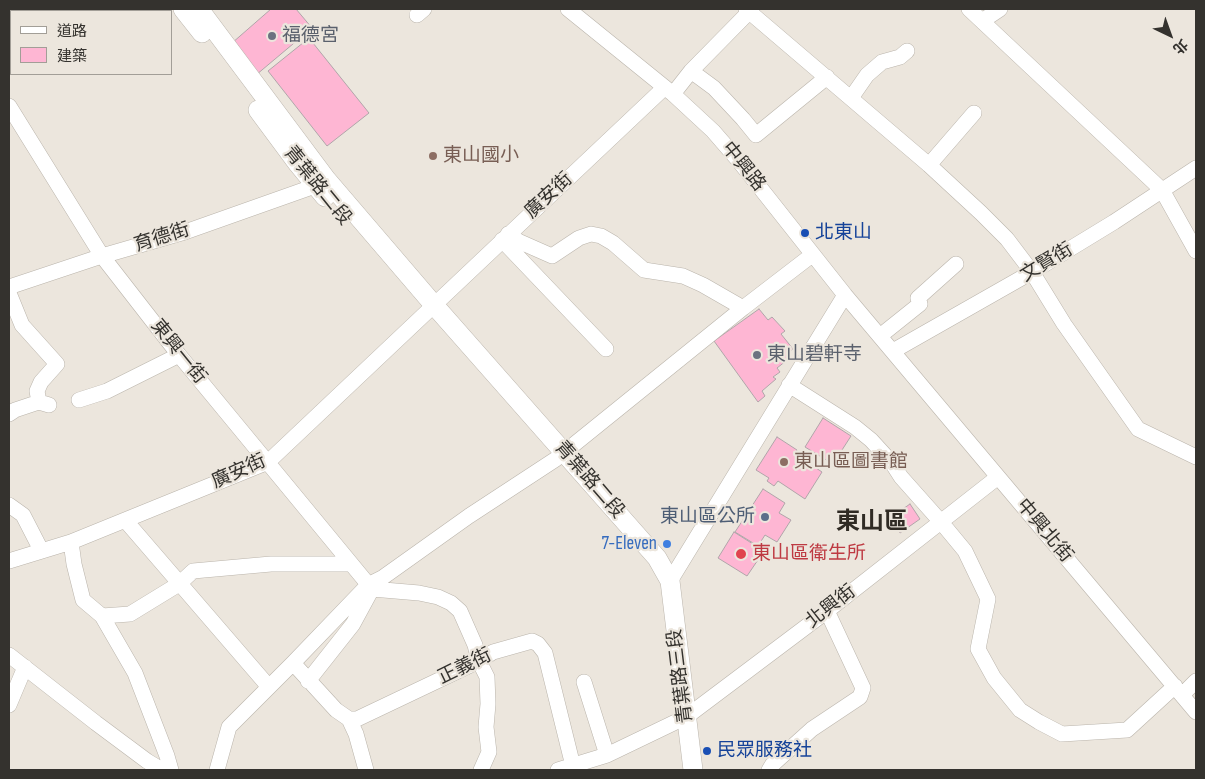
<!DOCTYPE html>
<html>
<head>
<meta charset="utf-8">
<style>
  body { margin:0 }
  #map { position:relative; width:1205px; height:779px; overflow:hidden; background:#ece6dd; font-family:"Sofia Sans Condensed","Noto Sans TC",sans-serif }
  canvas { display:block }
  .frame { position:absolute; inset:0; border:10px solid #34322e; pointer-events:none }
  .legend { position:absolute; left:10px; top:10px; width:162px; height:65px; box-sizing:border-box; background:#ece6dd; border:1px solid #a29e97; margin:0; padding:6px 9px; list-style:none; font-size:15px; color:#34322e }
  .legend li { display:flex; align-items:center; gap:10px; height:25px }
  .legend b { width:25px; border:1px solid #a29e97 }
  .north { position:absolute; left:1145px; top:10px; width:50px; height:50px; -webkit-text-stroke:4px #ece6dd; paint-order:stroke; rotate:138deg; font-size:14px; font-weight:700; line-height:20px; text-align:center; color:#34322e }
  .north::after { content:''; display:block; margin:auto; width:18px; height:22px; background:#34322e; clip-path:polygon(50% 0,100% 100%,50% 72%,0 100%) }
</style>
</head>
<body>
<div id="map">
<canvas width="1205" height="779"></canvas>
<div class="frame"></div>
<ul class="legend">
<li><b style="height:6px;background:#fff"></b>道路</li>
<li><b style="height:14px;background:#feb6d3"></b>建築</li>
</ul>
<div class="north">北</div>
</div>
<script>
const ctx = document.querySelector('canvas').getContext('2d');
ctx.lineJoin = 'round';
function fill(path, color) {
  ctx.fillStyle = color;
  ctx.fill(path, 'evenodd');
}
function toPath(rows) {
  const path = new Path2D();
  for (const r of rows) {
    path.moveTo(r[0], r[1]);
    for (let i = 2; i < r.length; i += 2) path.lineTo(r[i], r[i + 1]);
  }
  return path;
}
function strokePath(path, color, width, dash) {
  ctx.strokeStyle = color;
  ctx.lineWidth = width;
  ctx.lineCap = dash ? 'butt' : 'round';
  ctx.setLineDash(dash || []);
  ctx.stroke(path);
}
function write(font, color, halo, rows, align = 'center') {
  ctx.font = font + ' "Sofia Sans Condensed","Noto Sans TC",sans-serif';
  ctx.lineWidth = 4.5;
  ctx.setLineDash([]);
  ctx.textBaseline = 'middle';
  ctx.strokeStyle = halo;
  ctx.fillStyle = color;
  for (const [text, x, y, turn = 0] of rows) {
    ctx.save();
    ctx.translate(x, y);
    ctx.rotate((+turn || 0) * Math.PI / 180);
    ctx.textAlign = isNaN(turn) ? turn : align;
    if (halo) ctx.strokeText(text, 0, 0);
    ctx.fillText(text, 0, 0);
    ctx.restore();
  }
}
const building = toPath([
  [271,9,296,9,312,28,256,75,232,43,271,9],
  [309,38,369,113,327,146,268,71,309,38],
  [759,309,768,320,772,317,785,331,781,334,793,349,789,353,791,357,777,368,780,372,773,377,776,379,762,391,765,396,758,402,714,341,759,309],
  [823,418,851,436,833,464,805,447,823,418],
  [777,437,797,450,795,454,822,472,805,499,778,481,774,486,767,481,769,478,756,470,777,437],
  [763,489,785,503,779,513,791,520,777,542,765,535,758,546,735,532,763,489],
  [910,504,920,519,900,533,890,518,910,504],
  [734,532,764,551,747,576,718,558,734,532]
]);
const minor = toPath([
  [568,9,673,94,713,131,739,161,845,295,1196,712],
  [746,9,929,165,981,213,1007,239,1032,272,1064,324,1138,429,1196,457],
  [969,9,1162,190,1196,251],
  [417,15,424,9],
  [982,21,1000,9],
  [691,71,714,88,743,119,756,135,827,77],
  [673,94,691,71,749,12],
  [851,98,867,75,882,62,900,57,907,51],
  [9,106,102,256,179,355,372,589,419,593,438,597,451,603,460,611,475,645,479,661,487,677,488,704,486,727,489,752,481,770],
  [929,165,974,113],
  [508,234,518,241,552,256,579,238,591,234,601,236,613,243,644,270,683,276,703,285,743,308],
  [502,240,606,349],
  [9,287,102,256,185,232,315,186,324,180],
  [9,293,22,325,57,364,41,382,37,391,39,402],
  [880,336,920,304,918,298,956,264],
  [893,351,1032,272,1114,222,1196,168],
  [789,385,855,427,871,440,892,463,901,477,941,522,965,551,988,599,978,649,994,678,1020,710,1039,722,1062,734,1127,730,1175,686],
  [79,400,107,391,179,355],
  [9,414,15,410,39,402,49,405],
  [9,505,23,515,41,550],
  [125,520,269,687],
  [71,542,74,564,83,600,102,616,130,614,179,584,193,571,271,564,350,564],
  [9,561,71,542,268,462,664,88],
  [670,581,845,295],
  [102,616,135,673,167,756,171,770],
  [9,655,96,723,147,761,162,770],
  [293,663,336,710,349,719,357,719,479,661,493,652,532,641,538,644,545,653,573,766],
  [308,681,353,624,372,589],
  [584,682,607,755],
  [1182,695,1196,681],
  [9,705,25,667],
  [349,719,356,734,366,770],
  [217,770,229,727,293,663,368,585,382,578,469,516,556,459,743,308,812,255],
  [558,770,607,755,686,717,827,611,998,477],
  [769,770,772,765,812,729,860,697,863,688,827,611]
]);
const major = toPath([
  [183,9,202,33],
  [199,9,326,179,434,305,657,558,670,581,693,770],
  [258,110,298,164,325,197]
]);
const markers = [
  [272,36,5,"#6b7280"],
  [433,156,5,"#8d6e63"],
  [805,233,5,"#1a4fb4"],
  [757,355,5,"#6b7280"],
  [784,462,5,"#8d6e63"],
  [765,517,5,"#5c6f8a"],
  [667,544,5,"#3f7fe0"],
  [741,554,6,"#e0444e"],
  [707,751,5,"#1a4fb4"]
];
const worshipNames = [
  ["福德宮",282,36],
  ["東山碧軒寺",767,355]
];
const educationNames = [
  ["東山國小",443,156],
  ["東山區圖書館",794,462]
];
const streetNames = [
  ["中興路",743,167,51],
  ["青葉路二段",317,186,51],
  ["廣安街",549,196,-43],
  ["育德街",162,238,-17],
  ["文賢街",1047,263,-31],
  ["東興一街",178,352,51],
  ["廣安街",239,472,-24],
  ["青葉路二段",589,480,49],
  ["中興北街",1044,531,50],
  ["北興街",831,607,-38],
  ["正義街",465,667,-26],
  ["青葉路三段",681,676,-97]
];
const transitNames = [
  ["北東山",815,233],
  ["民眾服務社",717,751]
];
const serviceNames = [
  ["東山區公所",755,517]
];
const shopNames = [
  ["7-Eleven",657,544]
];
const healthNames = [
  ["東山區衛生所",752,554]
];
const districtNames = [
  ["東山區",872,523]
];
fill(building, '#feb6d3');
strokePath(building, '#b0a5a9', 1);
strokePath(minor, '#bab4ab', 16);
strokePath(major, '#bab4ab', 20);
strokePath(minor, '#fff', 15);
strokePath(major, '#fff', 19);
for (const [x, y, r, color] of markers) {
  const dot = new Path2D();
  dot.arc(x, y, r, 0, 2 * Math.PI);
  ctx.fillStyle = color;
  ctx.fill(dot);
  strokePath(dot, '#ece6dd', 2);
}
write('19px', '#5b616d', '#ece6dd', worshipNames, 'left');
write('19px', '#785e54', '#ece6dd', educationNames, 'left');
write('19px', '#34322e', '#ece6dd', streetNames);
write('19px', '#164399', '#ece6dd', transitNames, 'left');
write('19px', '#4e5e75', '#ece6dd', serviceNames, 'right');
write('19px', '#366cbe', '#ece6dd', shopNames, 'right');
write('19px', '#be3a42', '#ece6dd', healthNames, 'left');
write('bold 24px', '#302b24', '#ece6dd', districtNames);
</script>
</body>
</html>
